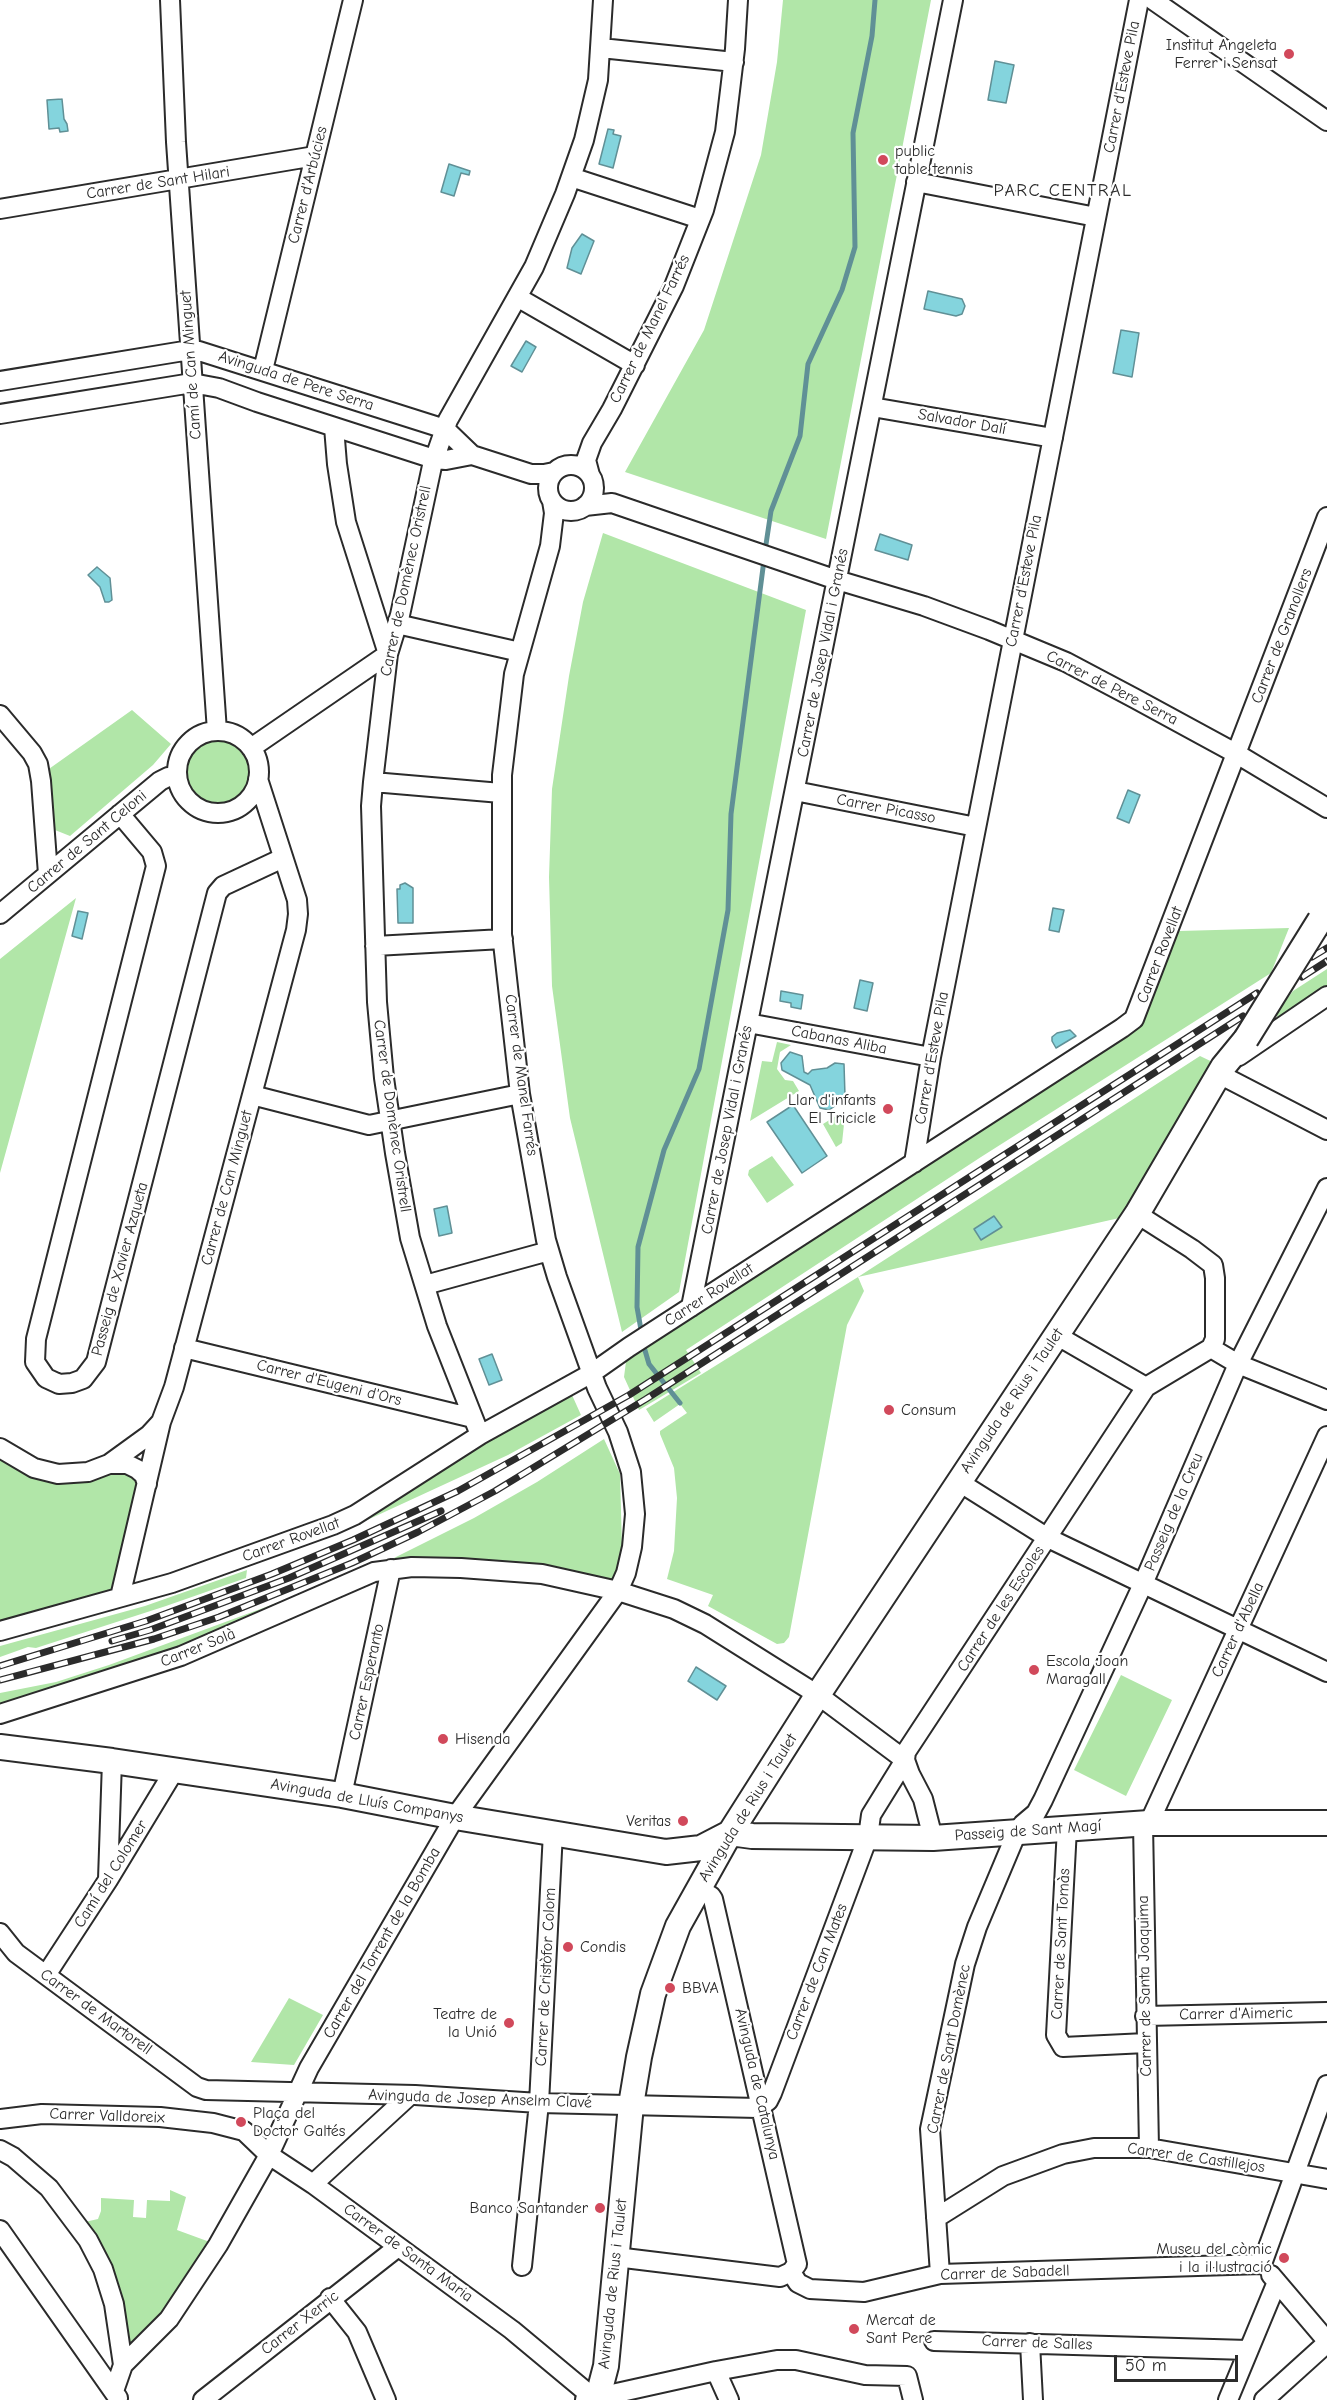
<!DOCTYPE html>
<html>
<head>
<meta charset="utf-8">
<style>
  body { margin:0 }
  #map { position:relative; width:1327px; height:2400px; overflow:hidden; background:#fff; font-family:"Comic Neue",sans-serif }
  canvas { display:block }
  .scale { position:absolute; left:1114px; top:2355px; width:124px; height:27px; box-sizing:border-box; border:3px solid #2b2b2b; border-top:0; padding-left:8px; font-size:18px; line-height:21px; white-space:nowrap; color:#2b2b2b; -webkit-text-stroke:4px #fff; paint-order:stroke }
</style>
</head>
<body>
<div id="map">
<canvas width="1327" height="2400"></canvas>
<div class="scale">50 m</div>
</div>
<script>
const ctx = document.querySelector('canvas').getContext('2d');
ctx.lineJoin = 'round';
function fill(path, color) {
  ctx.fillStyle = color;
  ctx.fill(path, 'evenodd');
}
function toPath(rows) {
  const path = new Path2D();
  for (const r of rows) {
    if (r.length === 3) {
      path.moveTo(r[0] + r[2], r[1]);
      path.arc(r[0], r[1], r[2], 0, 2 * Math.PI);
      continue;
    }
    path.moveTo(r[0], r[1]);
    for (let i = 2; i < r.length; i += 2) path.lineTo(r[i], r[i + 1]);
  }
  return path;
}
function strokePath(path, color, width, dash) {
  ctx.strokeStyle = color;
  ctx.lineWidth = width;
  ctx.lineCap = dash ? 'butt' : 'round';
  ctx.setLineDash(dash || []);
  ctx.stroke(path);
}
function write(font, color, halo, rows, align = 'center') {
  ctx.font = font + ' "Comic Neue",sans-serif';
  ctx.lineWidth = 4.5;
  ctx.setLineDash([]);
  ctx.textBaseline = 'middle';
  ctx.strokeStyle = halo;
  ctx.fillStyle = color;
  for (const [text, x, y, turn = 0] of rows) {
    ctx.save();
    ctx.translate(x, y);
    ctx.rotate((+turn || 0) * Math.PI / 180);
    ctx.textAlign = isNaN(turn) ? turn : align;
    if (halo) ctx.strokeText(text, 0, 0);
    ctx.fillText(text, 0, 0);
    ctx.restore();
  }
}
const green = toPath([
  [783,0,931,0,826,539,625,472,704,330,761,155,777,62],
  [603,533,806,610,679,1292,622,1332,570,1118,552,986,549,877,552,789,569,676,583,602],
  [132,710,171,744,153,765,70,836,55,830,46,771],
  [218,772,32],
  [76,898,0,1173,0,959],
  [1289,928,1271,973,981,1157,686,1350,701,1373,639,1410,624,1377,627,1354,1142,1022,1179,931],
  [1327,969,1327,987,1279,1021,1276,1013,1293,991],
  [777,1042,791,1045,780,1052,777,1069,785,1080,793,1081,799,1091,750,1121,762,1061,772,1062],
  [1200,1056,1223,1067,1137,1214,858,1277,864,1291,847,1325,789,1637,784,1643,777,1644,708,1606,713,1595,667,1579,674,1551,677,1498,674,1468,660,1434,660,1431,687,1413,680,1404,654,1422,646,1409,858,1277],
  [839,1114,845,1115,842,1143,836,1147,823,1124],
  [772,1156,794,1185,767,1203,748,1175,749,1170],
  [568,1393,572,1395,581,1415,508,1455,365,1521,561,1395],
  [604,1439,620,1474,622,1547,618,1591,400,1569,394,1558,474,1518,537,1482],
  [0,1448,34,1468,109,1464,144,1475,120,1597,0,1631],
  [247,1570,246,1578,166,1606,36,1648,28,1647,0,1657,0,1646,145,1606],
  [282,1601,284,1605,136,1666,0,1704,0,1693,56,1682,109,1665],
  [1121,1675,1172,1700,1126,1796,1074,1770],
  [289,1998,323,2015,294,2065,251,2062],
  [170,2190,186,2197,177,2230,218,2245,130,2357,76,2224,98,2219,101,2211,101,2198,134,2200,133,2217,146,2218,147,2200,170,2201]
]);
const water = toPath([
  [995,61,1014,65,1006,103,988,100,995,61],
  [62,99,64,119,67,124,68,131,60,132,59,128,49,129,47,100,62,99],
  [608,129,614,130,613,134,621,136,613,168,599,164,608,129],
  [449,164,470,171,469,175,461,173,454,196,441,192,449,164],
  [582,234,594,241,581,274,567,268,572,248,582,234],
  [928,291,962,299,965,306,962,314,956,316,924,309,928,291],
  [1121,330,1139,333,1132,377,1113,373,1121,330],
  [526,341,536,347,522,372,511,366,526,341],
  [880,534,912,545,908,560,875,550,880,534],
  [97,567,110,578,112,600,109,602,105,602,100,587,88,575,97,567],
  [1128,790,1140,795,1129,823,1117,818,1128,790],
  [405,883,413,888,413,923,398,923,397,889,400,889,400,885,405,883],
  [1053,908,1064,910,1059,932,1049,930,1053,908],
  [78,911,88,913,82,939,72,936,78,911],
  [860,980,873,983,867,1011,854,1008,860,980],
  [781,991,803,995,801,1009,791,1007,791,1003,780,1001,781,991],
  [1070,1030,1076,1036,1056,1048,1052,1041,1052,1037,1057,1033,1070,1030],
  [790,1052,802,1056,804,1072,808,1074,812,1070,827,1068,835,1063,844,1064,845,1096,838,1104,829,1110,820,1108,810,1085,782,1070,781,1063,790,1052],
  [793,1105,827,1156,802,1173,767,1122,793,1105],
  [447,1206,452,1233,439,1236,434,1209,447,1206],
  [994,1216,1002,1227,981,1240,974,1229,994,1216],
  [492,1354,502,1380,489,1385,479,1359,492,1354],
  [696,1667,726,1686,717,1700,688,1681,696,1667]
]);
const stream = toPath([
  [765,551,771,511,800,436,808,364,842,290,855,247,853,133,872,36,875,0],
  [680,1403,649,1364,644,1347,637,1307,638,1247,664,1150,699,1069,728,910,731,814,764,560]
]);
const street = toPath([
  [170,0,176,142,217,731],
  [1153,0,1327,121],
  [601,48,734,62],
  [571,177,700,219],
  [916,182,1096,217],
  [0,209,315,156],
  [517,297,635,365],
  [263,370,353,0],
  [0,381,190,350,199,351,445,429,472,455,531,474,544,474,554,472],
  [872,407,1053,438],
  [0,414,192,383,219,388,257,402,434,459,446,460,472,455],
  [571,488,23],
  [590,475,586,460,592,443,612,409,674,286,704,210,725,132,735,49,738,0],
  [585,506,612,503,837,580,924,606,989,630,1066,662,1134,698,1237,754,1327,808],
  [397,624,520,652],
  [0,715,32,753,38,764,41,781,48,874],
  [218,772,41],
  [251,748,388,654,346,522,337,464,334,427],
  [373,782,501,793],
  [795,791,976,827],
  [120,814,152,852,156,866,36,1339,35,1362,46,1378,59,1384,72,1383,83,1379,96,1362,217,893,223,886,283,858],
  [0,914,160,781,168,777,177,777],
  [375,946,503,939],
  [748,1023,931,1057],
  [1239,1056,1327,996],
  [1219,1074,1327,1130],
  [252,1095,369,1125,520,1094],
  [914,1163,931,1057,1139,0],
  [425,1285,549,1251],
  [691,1307,953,0],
  [1056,1335,1146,1387,1211,1348,1215,1339,1215,1278,1213,1265,1192,1249,1137,1214],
  [184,1348,473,1418],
  [1211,1348,1238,1364,1327,1400],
  [480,1435,437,1326,410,1238,395,1153,384,1078,377,1002,371,806,373,782,388,654,400,615,432,466,448,420,534,267,565,194,584,140,598,80,603,0],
  [0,1448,34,1468,58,1474,88,1472,109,1464,149,1435,160,1423],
  [109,1464,127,1464,137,1469,144,1475,147,1484],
  [959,1482,1048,1538,1327,1672],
  [120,1597,161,1422,174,1387,296,930,298,914,297,900,258,779],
  [0,1631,172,1583,333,1525,355,1515,480,1435,592,1373,629,1347,1122,1028,1134,1019,1327,517],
  [0,1714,181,1656,374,1572,412,1567,461,1568,542,1574,618,1591,674,1609,705,1624,818,1695,905,1760,910,1774,923,1799,933,1838],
  [342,1795,391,1569],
  [1149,1823,1327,1436],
  [1143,1824,1149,2148],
  [1067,1828,1056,2035,1063,2047,1146,2043],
  [108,1879,112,1761],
  [0,1933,16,1953,197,2087,206,2090,415,2095,539,2103,758,2108,768,2101,772,2093,868,1837,871,1815,905,1760,906,1752,1146,1387],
  [46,1975,108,1880,174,1771],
  [1145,2016,1327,2012],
  [0,2119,42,2114,160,2117,213,2123,244,2131,269,2155,313,2184,512,2330,596,2400],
  [0,2150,13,2157,49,2188,88,2240,103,2269,114,2304,123,2365],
  [313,2184,410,2095],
  [936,2218,1003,2176,1063,2154,1094,2148,1149,2148,1327,2179],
  [0,2230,118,2398],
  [616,2257,780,2277,791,2272,797,2264,713,1899,711,1896,704,1892,696,1891],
  [1262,2264,1327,2085],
  [522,2266,539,2103,553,1832],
  [791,2272,798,2283,810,2289,864,2292,940,2274,1262,2264],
  [940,2274,930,2129,965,1964,977,1927,1017,1832,1023,1824,1036,1813,1043,1800,1143,1584,1238,1364,1327,1188],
  [1271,2275,1327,2341],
  [330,2298,357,2332,386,2400],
  [934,2341,1248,2350],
  [1030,2343,1033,2400],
  [716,2371,729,2400],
  [114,2391,123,2365,169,2319,218,2245,269,2155,309,2068,455,1817,618,1591,626,1573,632,1547,635,1514,631,1472,618,1432,597,1388,557,1277,546,1240,520,1094,502,934,502,775,514,674,550,546,554,513,552,501],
  [594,2398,716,2371,777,2360,796,2360,865,2375,907,2376,913,2400],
  [203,2400,398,2247],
  [1228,2400,1277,2282],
  [1264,2400,1327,2343]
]);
const secondary = toPath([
  [0,1747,112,1761,342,1795,455,1817,666,1852,701,1848,730,1833],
  [730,1833,752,1836,933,1838,1149,1823,1327,1823],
  [588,2400,594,2398,600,2389,606,2366,631,2105,639,2057,653,1994,678,1926,730,1833,817,1696,1137,1214,1223,1067,1246,1039]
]);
const rail = toPath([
  [1312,957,1327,948],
  [1302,977,1327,961],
  [112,1641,150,1630,289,1578,441,1511],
  [0,1666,146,1621,272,1574,353,1540,458,1491,629,1395,1257,993],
  [0,1680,154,1639,219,1617,352,1563,418,1532,495,1491,646,1399,1243,1016]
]);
const secondaryBridge = toPath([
  [1246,1039,1320,920]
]);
const markers = [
  [1289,54,6,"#d1495b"],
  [883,160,6,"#d1495b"],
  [888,1109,6,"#d1495b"],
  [889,1410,6,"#d1495b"],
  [1034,1670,6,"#d1495b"],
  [443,1739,6,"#d1495b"],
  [683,1821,6,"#d1495b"],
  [568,1947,6,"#d1495b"],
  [670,1988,6,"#d1495b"],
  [509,2023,6,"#d1495b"],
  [241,2122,6,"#d1495b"],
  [600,2208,6,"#d1495b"],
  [1284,2258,6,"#d1495b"],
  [854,2329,6,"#d1495b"]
];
const poiNames = [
  ["Institut Angeleta",1277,45,"right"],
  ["Ferrer i Sensat",1277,63,"right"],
  ["public",895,151],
  ["table tennis",895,169],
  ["Llar d'infants",876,1100,"right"],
  ["El Tricicle",876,1118,"right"],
  ["Consum",901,1410],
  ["Escola Joan",1046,1661],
  ["Maragall",1046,1679],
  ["Hisenda",455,1739],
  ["Veritas",671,1821,"right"],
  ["Condis",580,1947],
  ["BBVA",682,1988],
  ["Teatre de",497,2014,"right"],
  ["la Unió",497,2032,"right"],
  ["Plaça del",253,2113],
  ["Doctor Galtés",253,2131],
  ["Banco Santander",588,2208,"right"],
  ["Museu del còmic",1272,2249,"right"],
  ["i la il·lustració",1272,2267,"right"],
  ["Mercat de",866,2320],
  ["Sant Pere",866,2338]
];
const streetNames = [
  ["Carrer d'Esteve Pila",1122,87,-79],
  ["Carrer de Sant Hilari",158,183,-9],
  ["Carrer d'Arbúcies",308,185,-76],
  ["Carrer de Manel Farrés",650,329,-64],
  ["Camí de Can Minguet",191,365,-94],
  ["Avinguda de Pere Serra",296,381,18],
  ["Salvador Dalí",962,422,10],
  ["Carrer de Domènec Oristrell",406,581,-78],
  ["Carrer d'Esteve Pila",1024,581,-79],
  ["Carrer de Granollers",1282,636,-69],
  ["Carrer de Josep Vidal i Granés",823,653,-79],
  ["Carrer de Pere Serra",1112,688,27],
  ["Carrer Picasso",886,809,11],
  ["Carrer de Sant Celoni",87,842,-40],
  ["Carrer Rovellat",1160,955,-69],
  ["Cabanas Aliba",839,1040,11],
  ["Carrer d'Esteve Pila",932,1058,-80],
  ["Carrer de Manel Farrés",521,1075,82],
  ["Carrer de Domènec Oristrell",392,1116,82],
  ["Carrer de Josep Vidal i Granés",727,1130,-79],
  ["Carrer de Can Minguet",227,1188,-75],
  ["Passeig de Xavier Azqueta",120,1269,-75],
  ["Carrer Rovellat",709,1295,-33],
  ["Carrer d'Eugeni d'Ors",329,1383,14],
  ["Avinguda de Rius i Taulet",1012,1401,-56],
  ["Passeig de la Creu",1174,1512,-67],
  ["Carrer Rovellat",291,1540,-20],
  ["Carrer de les Escoles",1001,1609,-57],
  ["Carrer d'Abella",1238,1630,-65],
  ["Carrer Solà",198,1648,-22],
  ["Carrer Esperanto",367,1682,-78],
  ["Avinguda de Lluís Companys",367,1801,10],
  ["Avinguda de Rius i Taulet",748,1808,-58],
  ["Passeig de Sant Magí",1028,1831,-4],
  ["Camí del Colomer",111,1874,-58],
  ["Carrer del Torrent de la Bomba",382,1943,-60],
  ["Carrer de Sant Tomàs",1061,1944,-87],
  ["Carrer de Can Mates",817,1972,-69],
  ["Carrer de Cristòfor Colom",546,1977,-87],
  ["Carrer de Santa Joaquima",1145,1986,-91],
  ["Carrer de Martorell",96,2012,36],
  ["Carrer d'Aimeric",1236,2014,-1],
  ["Carrer de Sant Domènec",949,2049,-79],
  ["Avinguda de Catalunya",757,2084,77],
  ["Avinguda de Josep Anselm Clavé",480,2099,2],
  ["Carrer Valldoreix",107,2116,2],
  ["Carrer de Castillejos",1196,2158,8],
  ["Carrer de Santa Maria",408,2253,36],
  ["Carrer de Sabadell",1005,2273,-2],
  ["Avinguda de Rius i Taulet",613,2284,-84],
  ["Carrer Xerric",300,2323,-38],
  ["Carrer de Salles",1037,2343,2]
];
const neighbourhoodNames = [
  ["PARC CENTRAL",1063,191]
];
fill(green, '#b1e6a8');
fill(water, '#84d4dd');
strokePath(water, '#609096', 1.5);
strokePath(stream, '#609096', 5);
strokePath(street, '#2b2b2b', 22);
strokePath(secondary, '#2b2b2b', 28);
strokePath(street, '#fff', 18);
strokePath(secondary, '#fff', 24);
strokePath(rail, '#2b2b2b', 7);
strokePath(rail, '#fff', 4.5, [14]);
strokePath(secondaryBridge, '#2b2b2b', 28, []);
strokePath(secondaryBridge, '#fff', 24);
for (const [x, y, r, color] of markers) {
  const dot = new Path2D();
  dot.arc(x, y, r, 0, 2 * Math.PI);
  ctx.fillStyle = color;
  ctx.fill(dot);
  strokePath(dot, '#fff', 2);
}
write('16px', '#2b2b2b', '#fff', poiNames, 'left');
write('16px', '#2b2b2b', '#fff', streetNames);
ctx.letterSpacing = '1.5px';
write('18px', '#2b2b2b', '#fff', neighbourhoodNames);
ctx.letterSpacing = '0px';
</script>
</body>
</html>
